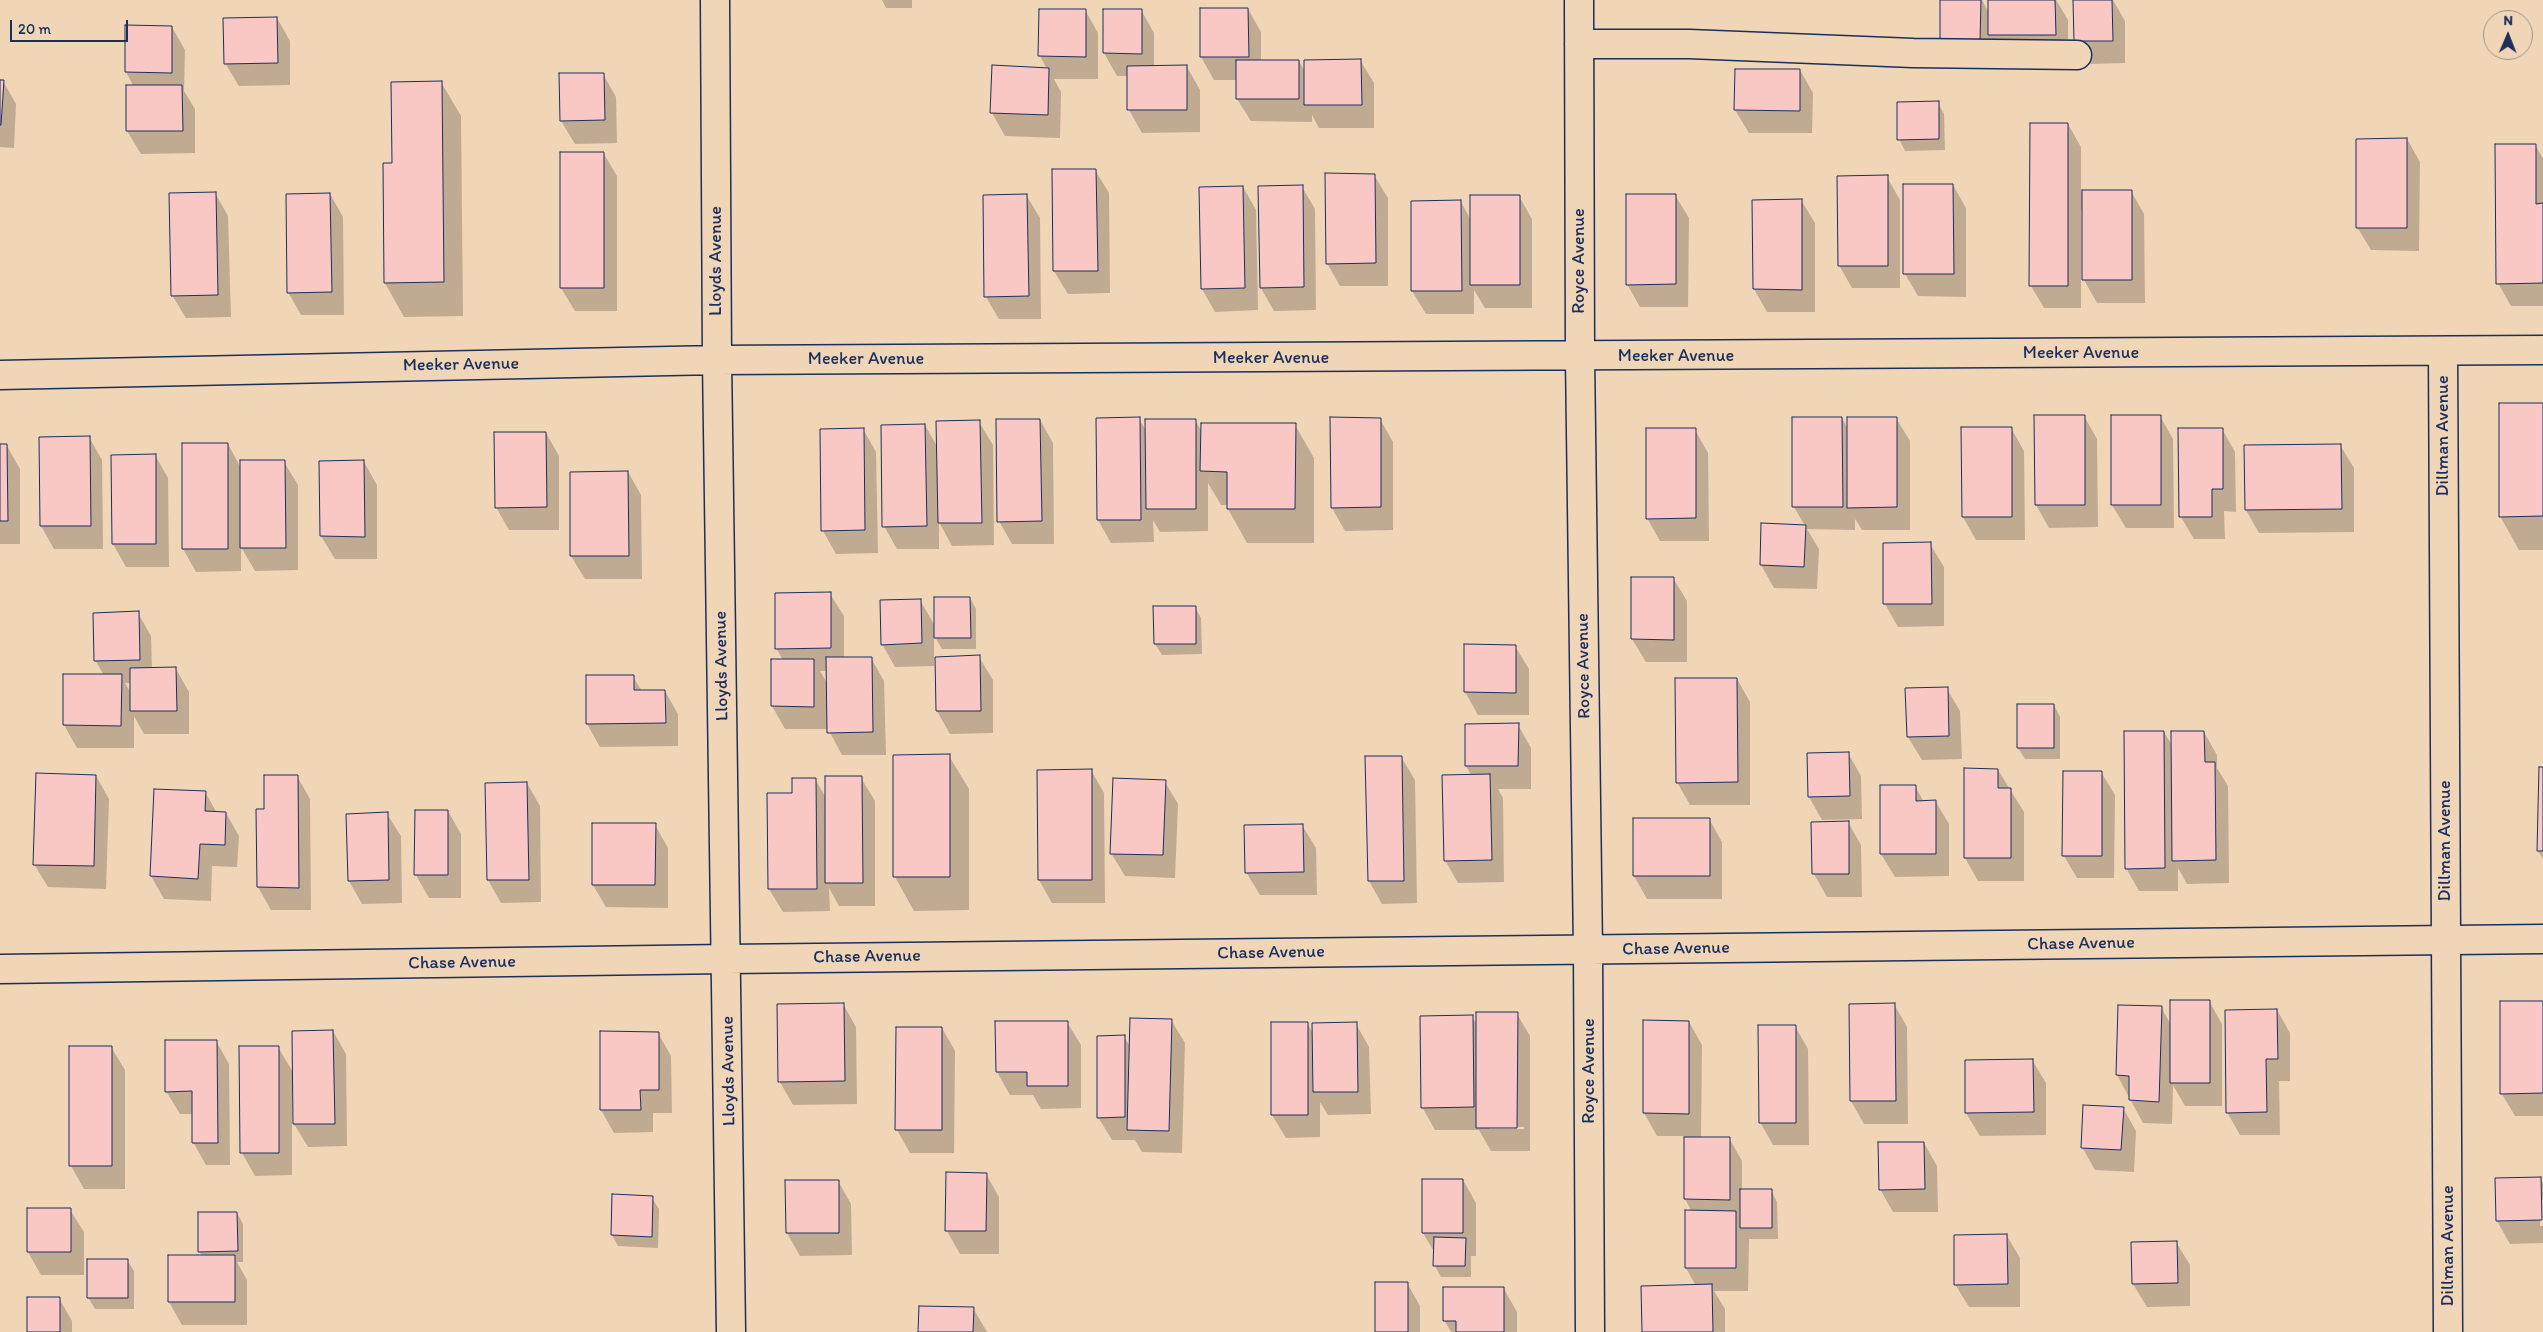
<!DOCTYPE html>
<html>
<head>
<meta charset="utf-8">
<style>
  body { margin:0 }
  #map { position:relative; width:2543px; height:1332px; overflow:hidden; background:#f0d5b7; font-family:Itim,sans-serif }
  canvas { display:block }
  .north { position:absolute; left:2483px; top:10px; width:50px; height:50px; box-sizing:border-box; background:#f0d5b7; border:1px solid #9b9393; border-radius:50%; rotate:1deg; font-size:14px; font-weight:700; line-height:20px; text-align:center; color:#1b2f5e }
  .north::after { content:''; display:block; margin:auto; width:18px; height:22px; background:#1b2f5e; clip-path:polygon(50% 0,100% 100%,50% 72%,0 100%) }
  .scale { position:absolute; left:10px; top:20px; width:118px; height:22px; box-sizing:border-box; border:2px solid #1b2f5e; border-top:0; padding-left:6px; font-size:15px; line-height:18px; white-space:nowrap; color:#1b2f5e; -webkit-text-stroke:4px #f0d5b7; paint-order:stroke }
</style>
</head>
<body>
<div id="map">
<canvas width="2543" height="1332"></canvas>
<div class="north">N</div>
<div class="scale">20 m</div>
</div>
<script>
const ctx = document.querySelector('canvas').getContext('2d');
ctx.lineJoin = 'round';
function fill(path, color) {
  ctx.fillStyle = color;
  ctx.fill(path, 'evenodd');
}
function toPath(rows) {
  const path = new Path2D();
  for (const r of rows) {
    path.moveTo(r[0], r[1]);
    for (let i = 2; i < r.length; i += 2) path.lineTo(r[i], r[i + 1]);
  }
  return path;
}
function strokePath(path, color, width, dash) {
  ctx.strokeStyle = color;
  ctx.lineWidth = width;
  ctx.lineCap = dash ? 'butt' : 'round';
  ctx.setLineDash(dash || []);
  ctx.stroke(path);
}
function write(font, color, halo, rows, align = 'center') {
  ctx.font = font + ' Itim,sans-serif';
  ctx.lineWidth = 4.5;
  ctx.setLineDash([]);
  ctx.textBaseline = 'middle';
  ctx.strokeStyle = halo;
  ctx.fillStyle = color;
  for (const [text, x, y, turn = 0] of rows) {
    ctx.save();
    ctx.translate(x, y);
    ctx.rotate((+turn || 0) * Math.PI / 180);
    ctx.textAlign = isNaN(turn) ? turn : align;
    if (halo) ctx.strokeText(text, 0, 0);
    ctx.fillText(text, 0, 0);
    ctx.restore();
  }
}
const shadow = toPath([
  [882,0,912,0,912,8,886,8],
  [1941,0,1982,0,1989,13,1989,0,2056,0,2068,20,2068,58,1993,64],
  [2074,0,2113,0,2125,21,2125,63,2088,64,2075,41],
  [1248,9,1261,32,1261,61,1299,61,1305,72,1360,60,1374,83,1374,128,1319,128,1312,115,1312,122,1251,121,1237,99,1237,80,1214,80,1201,57],
  [1040,10,1085,10,1098,33,1098,79,1054,79,1061,92,1060,138,1005,136,992,113,993,67,1047,69,1040,56],
  [1141,10,1154,33,1154,67,1187,67,1200,90,1200,132,1142,133,1129,110,1128,76,1117,76,1104,53],
  [277,18,290,41,290,85,239,86,225,63],
  [172,27,185,50,184,91,195,109,195,153,141,154,127,131,134,87,126,72],
  [1800,70,1813,93,1812,133,1749,133,1735,110],
  [603,74,616,97,617,143,575,144,561,121],
  [0,81,3,81,16,104,14,148,0,147],
  [441,82,461,116,463,316,404,317,385,283,393,164],
  [1938,103,1944,114,1945,150,1905,151,1899,139],
  [2068,124,2081,147,2081,192,2131,191,2144,214,2145,303,2097,303,2084,280,2083,210,2081,210,2081,308,2044,308,2031,286],
  [2407,139,2420,162,2419,251,2371,250,2357,227],
  [2535,145,2543,158,2543,306,2511,306,2498,283],
  [604,154,617,176,617,311,575,311,561,288],
  [1053,170,1095,170,1109,193,1110,293,1068,294,1054,271],
  [1374,175,1388,198,1388,286,1340,286,1327,263],
  [1887,177,1900,200,1900,288,1852,288,1839,265],
  [1953,185,1966,208,1966,297,1918,296,1905,274],
  [1243,187,1256,210,1258,310,1215,312,1202,289],
  [1302,187,1315,209,1316,310,1274,311,1261,288],
  [215,193,228,216,231,317,186,318,172,295],
  [330,194,343,217,344,315,301,315,288,292],
  [1026,195,1040,218,1041,319,999,319,986,297],
  [1675,195,1689,218,1688,307,1640,307,1627,284],
  [1519,196,1532,219,1532,308,1485,308,1474,290,1474,314,1426,314,1412,291,1461,202,1471,220],
  [1801,200,1815,223,1815,312,1767,312,1754,289,1753,201],
  [2543,405,2543,550,2519,550,2500,516],
  [2084,416,2097,439,2098,527,2049,528,2036,505],
  [2160,416,2173,439,2174,528,2126,528,2112,505],
  [1842,418,1848,429,1896,418,1910,441,1910,530,1862,530,1855,519,1855,530,1807,529,1819,549,1817,589,1774,588,1761,565,1805,526,1794,507],
  [1139,419,1147,432,1195,420,1202,432,1295,425,1314,458,1314,543,1247,543,1228,509,1228,505,1221,505,1208,483,1208,531,1160,532,1153,520,1154,542,1111,543,1098,520],
  [1380,419,1393,442,1393,530,1345,531,1332,508],
  [1040,420,1053,443,1054,544,1012,544,999,521],
  [979,422,993,445,994,545,952,546,939,522,939,549,897,549,884,526,925,425,938,448],
  [2011,428,2024,451,2025,540,1976,540,1963,517],
  [863,429,876,452,878,553,836,554,823,531],
  [2222,429,2235,452,2236,512,2224,511,2225,539,2194,539,2181,517],
  [1695,430,1708,453,1709,541,1660,541,1647,518],
  [546,433,559,456,559,530,509,530,496,507],
  [89,437,102,460,103,549,54,549,41,526,40,438],
  [228,444,241,468,284,462,298,485,298,570,255,571,241,547,241,571,196,572,183,549],
  [2340,445,2354,468,2354,532,2259,533,2246,510],
  [0,446,7,446,20,469,20,544,0,544],
  [155,455,168,478,169,567,126,567,113,544],
  [321,462,364,462,377,485,377,559,335,559,321,536],
  [628,472,641,495,642,579,585,579,571,556,571,473],
  [1930,544,1944,567,1944,626,1898,627,1885,604],
  [1632,578,1673,578,1687,601,1687,662,1646,662,1632,639],
  [830,594,844,616,844,658,871,658,884,681,886,755,842,755,828,729,785,729,772,706,772,660,783,660,776,648],
  [820,671,827,671,828,685],
  [970,598,976,609,976,649,942,649,934,635,934,666,895,667,882,644,920,600,935,626],
  [1195,607,1201,618,1202,654,1162,655,1155,644],
  [138,613,151,636,152,669,176,669,189,692,189,734,144,734,134,716,134,748,77,748,64,725,104,675,95,660],
  [125,683,131,683,131,693],
  [1465,646,1515,646,1529,669,1529,715,1478,715,1465,692],
  [979,657,993,680,993,733,950,734,937,711],
  [633,677,642,691,665,691,678,714,678,746,600,747,587,724],
  [1737,679,1750,702,1750,805,1690,805,1677,782],
  [1947,689,1960,711,1962,759,1922,760,1908,737],
  [2054,705,2060,717,2060,759,2025,759,2018,748],
  [1518,725,1531,748,1531,789,1498,789,1503,798,1504,882,1458,883,1445,860,1471,775,1466,766],
  [2164,732,2173,747,2204,732,2217,755,2217,768,2228,786,2229,883,2187,884,2178,868,2178,891,2139,891,2126,868],
  [1848,753,1861,776,1862,819,1822,820,1809,797,1808,754],
  [949,756,969,789,969,910,914,911,895,877],
  [1367,757,1401,757,1415,780,1417,903,1382,904,1369,881],
  [2543,769,2543,859,2538,851],
  [1091,770,1104,793,1105,903,1052,903,1039,880],
  [1998,770,2024,812,2024,881,1978,881,1965,858],
  [2101,772,2115,795,2114,878,2077,878,2064,856],
  [96,776,109,799,106,889,48,887,34,864],
  [297,776,310,799,311,910,271,910,258,887,257,811,265,811],
  [861,778,875,801,875,906,839,906,829,888,830,911,783,912,769,889,793,794,815,779,826,798],
  [1165,782,1178,804,1175,878,1125,876,1111,853],
  [527,783,540,806,541,902,501,903,488,880,487,784],
  [1915,786,1924,802,1936,802,1949,824,1949,876,1895,877,1881,854],
  [155,790,205,792,217,813,226,813,239,836,237,867,212,866,211,901,164,899,151,876],
  [448,811,461,834,461,898,429,898,416,875],
  [387,814,401,836,402,903,362,904,349,881],
  [1709,819,1722,842,1722,899,1647,899,1634,876],
  [1848,822,1861,845,1862,897,1827,897,1814,874],
  [655,825,668,848,668,908,606,907,593,885],
  [1302,825,1316,848,1317,895,1260,895,1246,872],
  [2209,1001,2222,1024,2222,1106,2185,1106,2173,1085,2172,1124,2143,1123,2117,1075,2119,1006,2161,1007,2171,1025],
  [843,1004,856,1027,857,1104,793,1105,780,1082],
  [1894,1004,1907,1027,1908,1124,1864,1124,1851,1101,1850,1005],
  [2543,1004,2543,1116,2515,1116,2502,1094],
  [2277,1010,2290,1033,2290,1081,2279,1081,2280,1135,2240,1135,2227,1112],
  [1517,1014,1530,1036,1530,1151,1491,1151,1479,1130,1435,1130,1422,1107,1472,1017,1478,1026],
  [1489,1127,1524,1127,1524,1129,1489,1129],
  [1171,1020,1185,1043,1182,1153,1142,1152,1135,1140,1112,1140,1098,1117,1124,1037,1131,1048],
  [1067,1022,1081,1045,1081,1108,1041,1109,1033,1095,1010,1095,997,1072],
  [1645,1022,1689,1022,1702,1045,1701,1138,1729,1138,1742,1161,1742,1191,1771,1190,1777,1202,1778,1239,1749,1239,1748,1291,1714,1291,1725,1309,1725,1332,1644,1332,1696,1286,1686,1268,1686,1212,1692,1212,1685,1199,1685,1136,1657,1136,1644,1113],
  [1272,1023,1307,1023,1314,1035,1356,1024,1369,1047,1371,1114,1328,1115,1320,1102,1320,1137,1286,1138,1272,1115],
  [1795,1026,1808,1049,1809,1145,1773,1145,1760,1122],
  [942,1028,955,1051,954,1153,910,1153,897,1130],
  [333,1031,346,1054,347,1146,308,1147,294,1124,294,1094,292,1094,292,1175,255,1176,242,1153,278,1047,294,1074],
  [658,1033,671,1056,672,1113,653,1113,653,1132,614,1133,601,1110],
  [216,1041,229,1064,230,1165,206,1165,193,1142,193,1114,180,1114,166,1091],
  [111,1047,125,1070,125,1189,84,1189,71,1166],
  [2032,1060,2046,1083,2046,1135,1980,1136,1966,1113],
  [2123,1108,2136,1131,2134,1172,2095,1170,2082,1147],
  [1924,1143,1937,1166,1938,1212,1893,1212,1880,1189],
  [947,1173,986,1174,999,1197,999,1254,960,1254,947,1231],
  [2540,1178,2543,1183,2543,1243,2510,1244,2497,1221,2496,1179],
  [2540,1200,2543,1200,2543,1226,2540,1226],
  [1463,1180,1476,1203,1476,1256,1471,1256,1471,1277,1441,1277,1435,1266,1435,1253,1423,1233],
  [838,1181,851,1204,852,1255,800,1256,787,1233],
  [652,1198,659,1209,658,1248,618,1246,612,1235],
  [28,1209,70,1210,84,1232,84,1275,41,1275,28,1252],
  [237,1213,243,1224,243,1262,237,1262,247,1280,247,1325,182,1325,169,1302,169,1256,202,1256,199,1251],
  [2007,1236,2020,1258,2020,1307,1969,1307,1955,1284],
  [2176,1242,2190,1265,2190,1306,2147,1307,2133,1284],
  [127,1260,134,1271,134,1309,95,1309,88,1297],
  [1407,1283,1420,1306,1420,1332,1376,1332],
  [1504,1289,1517,1312,1517,1332,1451,1332,1444,1320],
  [59,1298,72,1321,72,1332,28,1332],
  [973,1308,987,1332,920,1332]
]);
const building = toPath([
  [1940,0,1981,0,1980,41,1940,41,1940,0],
  [1988,0,2055,0,2056,35,1988,35,1988,0],
  [2073,0,2112,0,2113,41,2074,41,2073,0],
  [1200,8,1248,8,1249,57,1200,57,1200,8],
  [1039,9,1086,9,1086,57,1038,56,1039,9],
  [1103,9,1142,9,1142,54,1103,53,1103,9],
  [277,17,278,63,224,64,223,18,277,17],
  [125,25,172,26,172,73,125,72,125,25],
  [1361,59,1362,105,1304,105,1304,60,1361,59],
  [1236,60,1299,60,1299,99,1236,99,1236,60],
  [992,65,1049,68,1048,115,990,113,992,65],
  [1187,65,1187,110,1127,110,1127,66,1187,65],
  [1735,69,1800,69,1800,111,1734,110,1735,69],
  [559,73,604,73,605,120,560,121,559,73],
  [0,80,4,80,1,125,0,125,0,80],
  [442,81,444,282,384,283,383,163,392,163,391,82,442,81],
  [126,85,182,85,183,131,126,131,126,85],
  [1939,101,1939,139,1897,140,1897,102,1939,101],
  [2030,123,2068,123,2068,286,2029,286,2030,123],
  [2407,138,2407,228,2356,228,2356,139,2407,138],
  [2495,144,2536,144,2536,204,2543,203,2543,283,2496,284,2495,144],
  [560,152,604,152,604,288,560,288,560,152],
  [1052,169,1096,169,1098,271,1053,271,1052,169],
  [1325,173,1375,174,1376,263,1326,264,1325,173],
  [1888,175,1888,266,1838,266,1837,176,1888,175],
  [1903,184,1953,184,1954,274,1903,274,1903,184],
  [1303,185,1304,287,1260,288,1258,186,1303,185],
  [1243,186,1245,288,1201,289,1199,187,1243,186],
  [2082,190,2132,190,2132,280,2082,280,2082,190],
  [216,192,218,295,171,296,169,193,216,192],
  [330,193,332,292,287,293,286,194,330,193],
  [1027,194,1029,296,984,297,983,195,1027,194],
  [1626,194,1676,194,1676,284,1626,285,1626,194],
  [1470,195,1520,195,1520,285,1470,285,1470,195],
  [1802,199,1802,290,1753,289,1752,200,1802,199],
  [1461,200,1462,291,1411,291,1411,201,1461,200],
  [2499,403,2543,403,2543,516,2499,517,2499,403],
  [2034,415,2085,415,2085,505,2035,505,2034,415],
  [2111,415,2161,415,2161,505,2111,505,2111,415],
  [1140,417,1141,520,1097,520,1096,418,1140,417],
  [1330,417,1381,418,1381,507,1331,508,1330,417],
  [1792,417,1842,417,1843,507,1792,507,1792,417],
  [1847,417,1897,417,1897,507,1847,508,1847,417],
  [996,419,1040,419,1042,521,997,522,996,419],
  [1145,419,1196,419,1196,509,1146,509,1145,419],
  [980,420,982,523,938,523,936,421,980,420],
  [1201,423,1296,423,1295,509,1227,509,1227,472,1200,471,1201,423],
  [925,424,927,526,882,527,881,425,925,424],
  [1961,427,2012,427,2012,517,1962,517,1961,427],
  [864,428,865,530,821,531,820,429,864,428],
  [1646,428,1696,428,1696,518,1646,519,1646,428],
  [2178,428,2223,428,2223,489,2212,489,2212,517,2179,517,2178,428],
  [494,432,546,432,547,507,495,508,494,432],
  [90,436,91,526,40,526,39,437,90,436],
  [182,443,228,443,228,549,182,549,182,443],
  [0,444,7,444,8,521,0,521,0,444],
  [2341,444,2342,509,2245,510,2244,445,2341,444],
  [156,454,156,544,112,544,111,455,156,454],
  [240,460,285,460,286,548,240,548,240,460],
  [364,460,365,537,320,536,319,461,364,460],
  [628,471,629,556,570,556,570,472,628,471],
  [1761,523,1806,525,1804,567,1760,565,1761,523],
  [1931,542,1932,604,1883,604,1883,543,1931,542],
  [1631,577,1674,577,1674,640,1631,639,1631,577],
  [831,592,831,648,775,649,775,593,831,592],
  [934,597,970,597,971,638,934,638,934,597],
  [921,599,922,643,881,645,880,600,921,599],
  [1153,606,1196,606,1196,644,1154,644,1153,606],
  [139,611,140,660,94,661,93,613,139,611],
  [1464,644,1516,645,1516,693,1464,692,1464,644],
  [980,655,981,711,936,711,935,657,980,655],
  [826,657,872,657,873,732,827,733,826,657],
  [771,659,814,659,814,707,771,706,771,659],
  [176,667,177,711,130,711,130,668,176,667],
  [63,674,122,674,121,726,63,725,63,674],
  [586,675,634,675,634,690,665,690,666,723,586,724,586,675],
  [1675,678,1737,678,1738,782,1676,783,1675,678],
  [1948,687,1949,736,1907,737,1905,688,1948,687],
  [2017,704,2054,704,2054,748,2017,748,2017,704],
  [1519,723,1518,766,1465,766,1465,724,1519,723],
  [2124,731,2164,731,2165,868,2125,869,2124,731],
  [2171,731,2204,731,2205,762,2215,762,2216,860,2172,861,2171,731],
  [1849,752,1850,796,1808,797,1807,753,1849,752],
  [950,754,950,877,893,877,893,755,950,754],
  [1365,756,1402,756,1404,881,1368,881,1365,756],
  [2539,767,2543,767,2543,851,2537,851,2539,767],
  [1964,768,1998,769,1998,788,2011,788,2011,858,1964,858,1964,768],
  [1092,769,1092,880,1038,880,1037,770,1092,769],
  [2063,771,2102,771,2102,856,2062,856,2063,771],
  [36,773,96,775,94,866,33,865,36,773],
  [1490,774,1492,860,1444,861,1442,775,1490,774],
  [264,775,298,775,299,888,257,887,256,809,264,809,264,775],
  [825,776,862,776,863,883,825,883,825,776],
  [792,778,816,778,817,889,768,889,767,793,792,793,792,778],
  [1113,778,1166,780,1163,855,1110,854,1113,778],
  [527,782,529,880,487,880,485,783,527,782],
  [1880,785,1916,785,1916,801,1936,800,1936,854,1880,854,1880,785],
  [154,789,206,791,205,811,226,812,225,845,200,844,198,879,150,876,154,789],
  [415,810,448,810,448,875,414,875,415,810],
  [388,812,389,880,348,881,346,814,388,812],
  [1633,818,1710,818,1710,876,1633,876,1633,818],
  [1849,821,1849,874,1812,874,1811,822,1849,821],
  [592,823,656,823,655,885,592,885,592,823],
  [1303,824,1304,872,1245,873,1244,825,1303,824],
  [2170,1000,2210,1000,2210,1083,2170,1083,2170,1000],
  [2500,1001,2543,1001,2543,1093,2500,1094,2500,1001],
  [844,1003,845,1081,778,1082,777,1004,844,1003],
  [1895,1003,1896,1101,1850,1101,1849,1004,1895,1003],
  [2118,1005,2162,1006,2159,1102,2129,1100,2129,1076,2116,1075,2118,1005],
  [2277,1009,2278,1059,2266,1059,2267,1112,2226,1113,2225,1010,2277,1009],
  [1476,1012,1518,1012,1517,1128,1476,1128,1476,1012],
  [1473,1015,1474,1107,1421,1108,1420,1016,1473,1015],
  [1130,1018,1172,1019,1169,1131,1127,1130,1130,1018],
  [1643,1020,1689,1021,1689,1114,1643,1113,1643,1020],
  [995,1021,1068,1021,1068,1086,1027,1086,1027,1072,996,1072,995,1021],
  [1271,1022,1308,1022,1308,1115,1271,1115,1271,1022],
  [1357,1022,1358,1092,1313,1092,1312,1023,1357,1022],
  [1758,1025,1796,1025,1796,1123,1759,1123,1758,1025],
  [896,1027,942,1027,942,1130,895,1130,896,1027],
  [333,1030,335,1124,293,1124,292,1031,333,1030],
  [600,1031,659,1032,659,1090,640,1090,641,1110,600,1110,600,1031],
  [1125,1035,1125,1117,1097,1118,1097,1036,1125,1035],
  [165,1040,217,1040,218,1143,192,1143,192,1091,165,1092,165,1040],
  [69,1046,112,1046,112,1166,69,1166,69,1046],
  [239,1046,279,1046,279,1153,240,1153,239,1046],
  [2033,1059,2034,1112,1965,1113,1965,1060,2033,1059],
  [2083,1105,2124,1107,2121,1150,2081,1148,2083,1105],
  [1684,1137,1730,1137,1730,1200,1684,1199,1684,1137],
  [1878,1142,1924,1142,1925,1189,1879,1190,1878,1142],
  [946,1172,987,1173,986,1231,945,1231,946,1172],
  [2541,1177,2542,1220,2496,1221,2495,1178,2541,1177],
  [1422,1179,1463,1179,1463,1233,1422,1233,1422,1179],
  [785,1180,839,1180,839,1233,786,1233,785,1180],
  [1740,1189,1772,1189,1772,1228,1740,1228,1740,1189],
  [612,1194,653,1196,652,1237,611,1235,612,1194],
  [27,1208,71,1208,71,1252,27,1252,27,1208],
  [1685,1210,1736,1211,1736,1268,1685,1268,1685,1210],
  [198,1212,237,1212,238,1251,198,1252,198,1212],
  [2007,1234,2008,1284,1954,1285,1954,1235,2007,1234],
  [1434,1237,1466,1238,1465,1266,1433,1266,1434,1237],
  [2177,1241,2178,1283,2132,1284,2131,1242,2177,1241],
  [168,1255,235,1255,235,1302,168,1302,168,1255],
  [87,1259,128,1259,128,1298,87,1298,87,1259],
  [1375,1282,1408,1282,1408,1332,1375,1332,1375,1282],
  [1712,1284,1713,1332,1642,1332,1641,1286,1712,1284],
  [1443,1287,1504,1287,1504,1332,1456,1332,1456,1321,1443,1321,1443,1287],
  [27,1297,60,1297,60,1332,27,1332,27,1297],
  [919,1306,974,1307,973,1332,918,1332,919,1306]
]);
const minor = toPath([
  [715,0,717,360,731,1332],
  [1579,0,1580,357,1588,950,1590,1332],
  [1579,44,1689,44,1913,53,2077,55],
  [2443,351,2448,1332],
  [0,375,717,360,2543,350],
  [0,969,727,959,2543,939]
]);
const streetNames = [
  ["Lloyds Avenue",716,261,-90],
  ["Royce Avenue",1579,261,-90],
  ["Meeker Avenue",2081,353],
  ["Meeker Avenue",1676,356],
  ["Meeker Avenue",1271,358],
  ["Meeker Avenue",866,359],
  ["Meeker Avenue",461,365,-1],
  ["Dillman Avenue",2443,436,-90],
  ["Lloyds Avenue",722,666,-91],
  ["Royce Avenue",1584,666,-91],
  ["Dillman Avenue",2445,841,-90],
  ["Chase Avenue",2081,944,-1],
  ["Chase Avenue",1676,949,-1],
  ["Chase Avenue",1271,953,-1],
  ["Chase Avenue",867,957,-1],
  ["Chase Avenue",462,963,-1],
  ["Lloyds Avenue",729,1071,-91],
  ["Royce Avenue",1589,1071,-90],
  ["Dillman Avenue",2448,1246,-90]
];
fill(shadow, '#0003');
fill(building, '#f9c8c4');
strokePath(building, '#1b2f5e', 1);
strokePath(minor, '#1b2f5e', 31);
strokePath(minor, '#f0d5b7', 28);
write('18px', '#1b2f5e', '#f0d5b7', streetNames);
</script>
</body>
</html>
